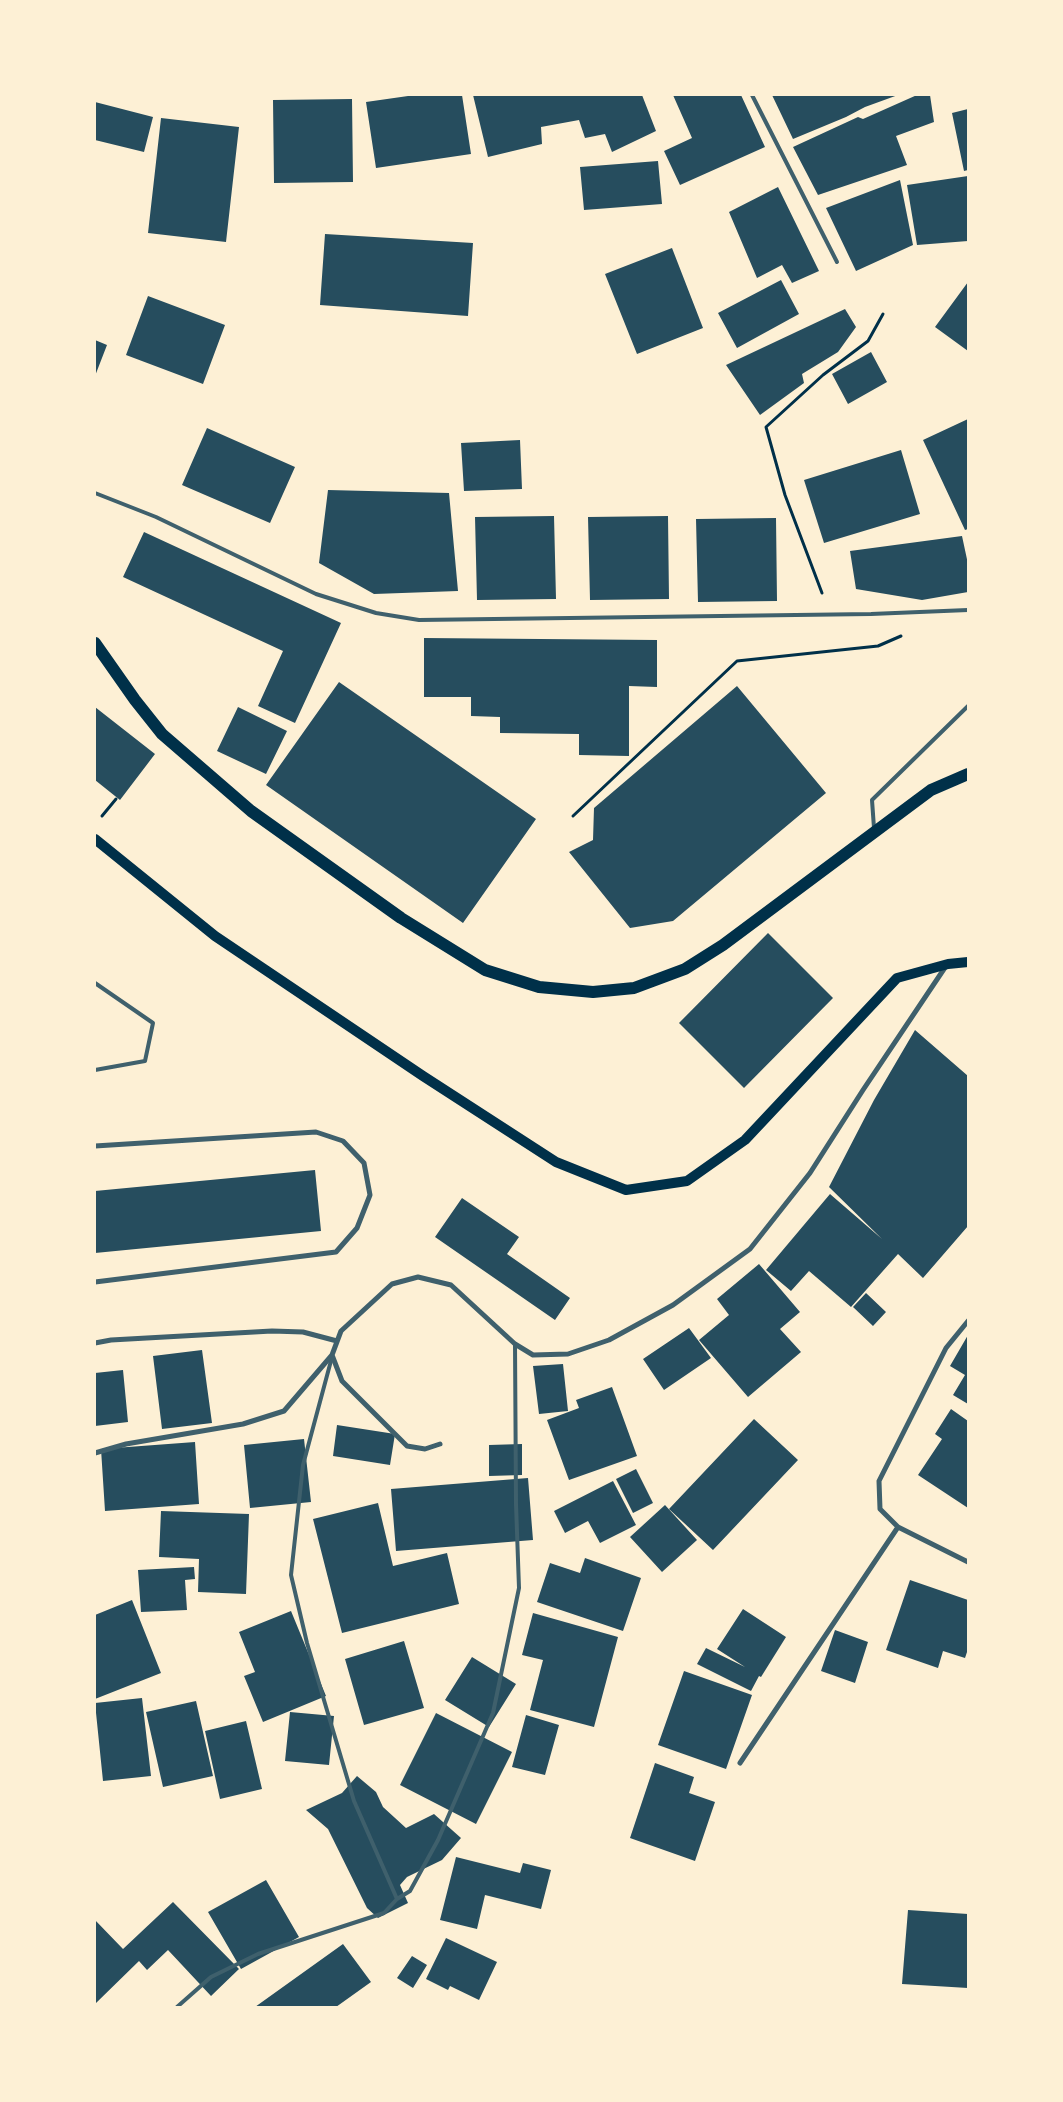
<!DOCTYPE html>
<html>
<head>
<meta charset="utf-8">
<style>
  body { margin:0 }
  #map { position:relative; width:1063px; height:2102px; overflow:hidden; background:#fdf0d5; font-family:"Asap Condensed",sans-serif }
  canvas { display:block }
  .frame { position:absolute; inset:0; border:96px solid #fdf0d5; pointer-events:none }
</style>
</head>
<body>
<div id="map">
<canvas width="1063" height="2102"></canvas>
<div class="frame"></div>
</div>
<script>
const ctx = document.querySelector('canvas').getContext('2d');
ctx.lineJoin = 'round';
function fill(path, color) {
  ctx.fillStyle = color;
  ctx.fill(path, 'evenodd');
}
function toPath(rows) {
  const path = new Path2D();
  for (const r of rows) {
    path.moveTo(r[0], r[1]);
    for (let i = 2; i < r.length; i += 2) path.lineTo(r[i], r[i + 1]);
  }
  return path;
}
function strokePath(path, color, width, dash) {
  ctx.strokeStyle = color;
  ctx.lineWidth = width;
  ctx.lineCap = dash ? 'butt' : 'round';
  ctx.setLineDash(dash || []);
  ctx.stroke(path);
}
const building = toPath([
  [415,95,462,95,471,154,376,168,366,102],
  [473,95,642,95,656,131,612,152,605,134,585,138,579,120,541,127,542,144,488,157],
  [673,95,741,95,765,147,680,185,664,151,692,138],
  [772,95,898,95,865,107,846,117,793,139],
  [917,95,930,95,934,122,896,136,907,165,818,195,793,147,858,117,863,119],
  [352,99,353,182,274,183,273,100],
  [95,102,153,117,144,152,95,140],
  [968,109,968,170,964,171,952,113],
  [161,118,239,127,226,242,148,233],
  [658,161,662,204,584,210,580,167],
  [968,176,968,241,917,245,907,185],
  [900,180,913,245,856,271,826,208],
  [778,187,819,271,792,283,782,265,757,278,729,212],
  [325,234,473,243,468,316,320,305],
  [672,248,703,328,637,354,605,274],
  [781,280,799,314,737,348,718,313],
  [968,282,968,351,935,327],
  [148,296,225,325,203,384,126,355],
  [845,309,856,327,838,352,802,374,804,383,760,415,726,365],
  [95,340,107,345,95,376],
  [871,352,887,382,848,404,832,374],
  [968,419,968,529,965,530,923,440],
  [207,428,295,467,270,523,182,485],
  [520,440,522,489,464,491,461,443],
  [901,450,920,514,824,543,804,480],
  [328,490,449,493,458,591,374,594,319,563],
  [554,516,556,599,477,600,475,517],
  [668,516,669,599,590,600,588,517],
  [776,518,777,601,698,602,696,519],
  [144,532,341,623,295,723,258,706,283,651,123,577],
  [962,536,968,564,968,592,922,600,856,589,850,551],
  [424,638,657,640,657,687,629,686,629,756,579,755,579,734,500,733,500,717,471,716,471,697,424,697],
  [339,682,536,819,463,923,266,785],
  [737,686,826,793,673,921,630,928,569,852,593,840,594,808],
  [95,707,155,754,120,800,95,780],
  [238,707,287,731,266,774,217,751],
  [768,933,833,998,744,1088,679,1023],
  [915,1030,968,1076,968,1226,923,1278,898,1254,851,1307,809,1271,791,1291,766,1270,830,1194,882,1239,829,1187,874,1100],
  [315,1170,321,1231,95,1253,95,1191],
  [462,1198,519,1237,507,1254,570,1298,555,1320,435,1237],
  [759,1264,800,1312,780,1329,801,1352,748,1397,699,1340,729,1315,717,1299],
  [866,1293,886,1312,873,1326,853,1307],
  [689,1328,711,1358,664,1390,643,1359],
  [968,1335,968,1404,953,1395,965,1375,950,1366],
  [202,1350,212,1423,162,1429,153,1356],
  [563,1364,568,1411,539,1414,533,1366],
  [123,1370,128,1422,95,1426,95,1373],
  [612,1387,637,1456,569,1480,547,1420,579,1408,576,1400],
  [951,1409,968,1421,968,1508,918,1475,942,1439,935,1434],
  [754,1419,798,1460,713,1550,669,1509],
  [337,1425,395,1434,390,1465,333,1456],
  [304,1439,311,1502,250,1508,244,1445],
  [195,1442,199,1504,105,1511,101,1449],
  [522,1444,522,1475,489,1476,489,1445],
  [636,1469,653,1503,633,1513,616,1479],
  [528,1478,533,1540,396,1551,391,1489],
  [613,1481,636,1525,600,1543,588,1521,565,1533,554,1511],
  [378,1503,393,1566,447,1553,459,1604,342,1633,313,1519],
  [665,1505,697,1540,662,1572,630,1537],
  [161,1511,249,1514,246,1594,198,1592,199,1559,159,1557],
  [585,1558,641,1578,623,1631,537,1602,550,1563,580,1573],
  [194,1567,195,1579,185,1580,187,1610,141,1612,138,1570],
  [910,1580,968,1600,968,1649,965,1658,943,1651,938,1668,886,1650],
  [132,1600,161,1673,95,1699,95,1615],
  [743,1609,786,1637,761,1677,759,1676,751,1691,697,1664,706,1648,745,1667,717,1649],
  [291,1611,326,1696,263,1722,244,1676,255,1672,239,1632],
  [533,1613,618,1637,594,1727,530,1710,543,1660,522,1655],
  [835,1630,868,1642,855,1683,821,1671],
  [404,1641,424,1708,364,1725,345,1659],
  [472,1657,516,1684,489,1727,445,1700],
  [684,1671,752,1695,726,1769,658,1745],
  [142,1698,151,1776,103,1781,95,1703],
  [196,1701,213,1776,163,1787,146,1712],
  [290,1712,334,1716,329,1765,285,1761],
  [436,1713,512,1752,476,1824,400,1785],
  [526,1715,559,1725,545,1775,512,1767],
  [246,1721,262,1789,220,1799,205,1731],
  [655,1763,694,1777,689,1793,715,1802,695,1861,630,1838],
  [357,1776,376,1792,383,1807,406,1828,434,1814,461,1838,442,1860,407,1877,400,1885,408,1903,378,1918,367,1908,328,1829,306,1810,342,1793],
  [456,1857,520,1873,523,1863,551,1870,541,1909,485,1895,477,1929,440,1920],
  [266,1880,299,1937,241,1969,208,1912],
  [173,1902,239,1969,211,1996,168,1950,147,1970,139,1961,95,2004,95,1920,123,1949],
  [908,1910,968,1914,968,1988,902,1984],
  [446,1938,497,1962,479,2000,450,1986,448,1990,426,1979],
  [343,1944,371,1982,336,2007,255,2007],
  [412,1956,427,1965,413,1988,397,1978]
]);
const path = toPath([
  [822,593,785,495,766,427,823,375,868,341,883,314],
  [102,816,116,799],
  [573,816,737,661,878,646,901,636]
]);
const service = toPath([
  [752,95,837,262],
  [95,493,156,517,316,594,376,613,419,620,871,614,968,610],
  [874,828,872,800,968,706],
  [95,983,153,1023,145,1061,95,1070],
  [397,1899,410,1891,438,1840,493,1713,519,1588,516,1504,515,1344],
  [177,2007,211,1977,258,1954,384,1913,397,1899,354,1801,307,1643,291,1575,303,1465,332,1357]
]);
const minor = toPath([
  [95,1146,316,1132,343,1141,364,1163,370,1195,357,1228,336,1252,95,1282],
  [968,1321,946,1348,879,1481,880,1509,898,1527,968,1562],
  [95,1343,111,1340,272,1331,303,1332,337,1341],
  [440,1444,425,1449,407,1446,342,1381,332,1355,341,1331,392,1284,418,1277,451,1285,515,1344,533,1355,568,1354,609,1340,673,1305,750,1249,810,1173,863,1090,946,966],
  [95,1453,126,1444,243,1424,284,1411,332,1355],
  [740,1763,898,1527]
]);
const secondary = toPath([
  [95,839,215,936,423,1076,556,1162,626,1190,687,1181,745,1140,897,978,948,964,968,962]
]);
const primary = toPath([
  [95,643,135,700,162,734,251,811,401,918,485,970,539,987,593,992,634,988,685,969,723,945,931,790,968,774]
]);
fill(building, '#264d5e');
strokePath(path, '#003049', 3);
strokePath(service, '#3f606c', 4);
strokePath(minor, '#3f606c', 5);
strokePath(secondary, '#003049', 10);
strokePath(primary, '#003049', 12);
</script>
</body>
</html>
